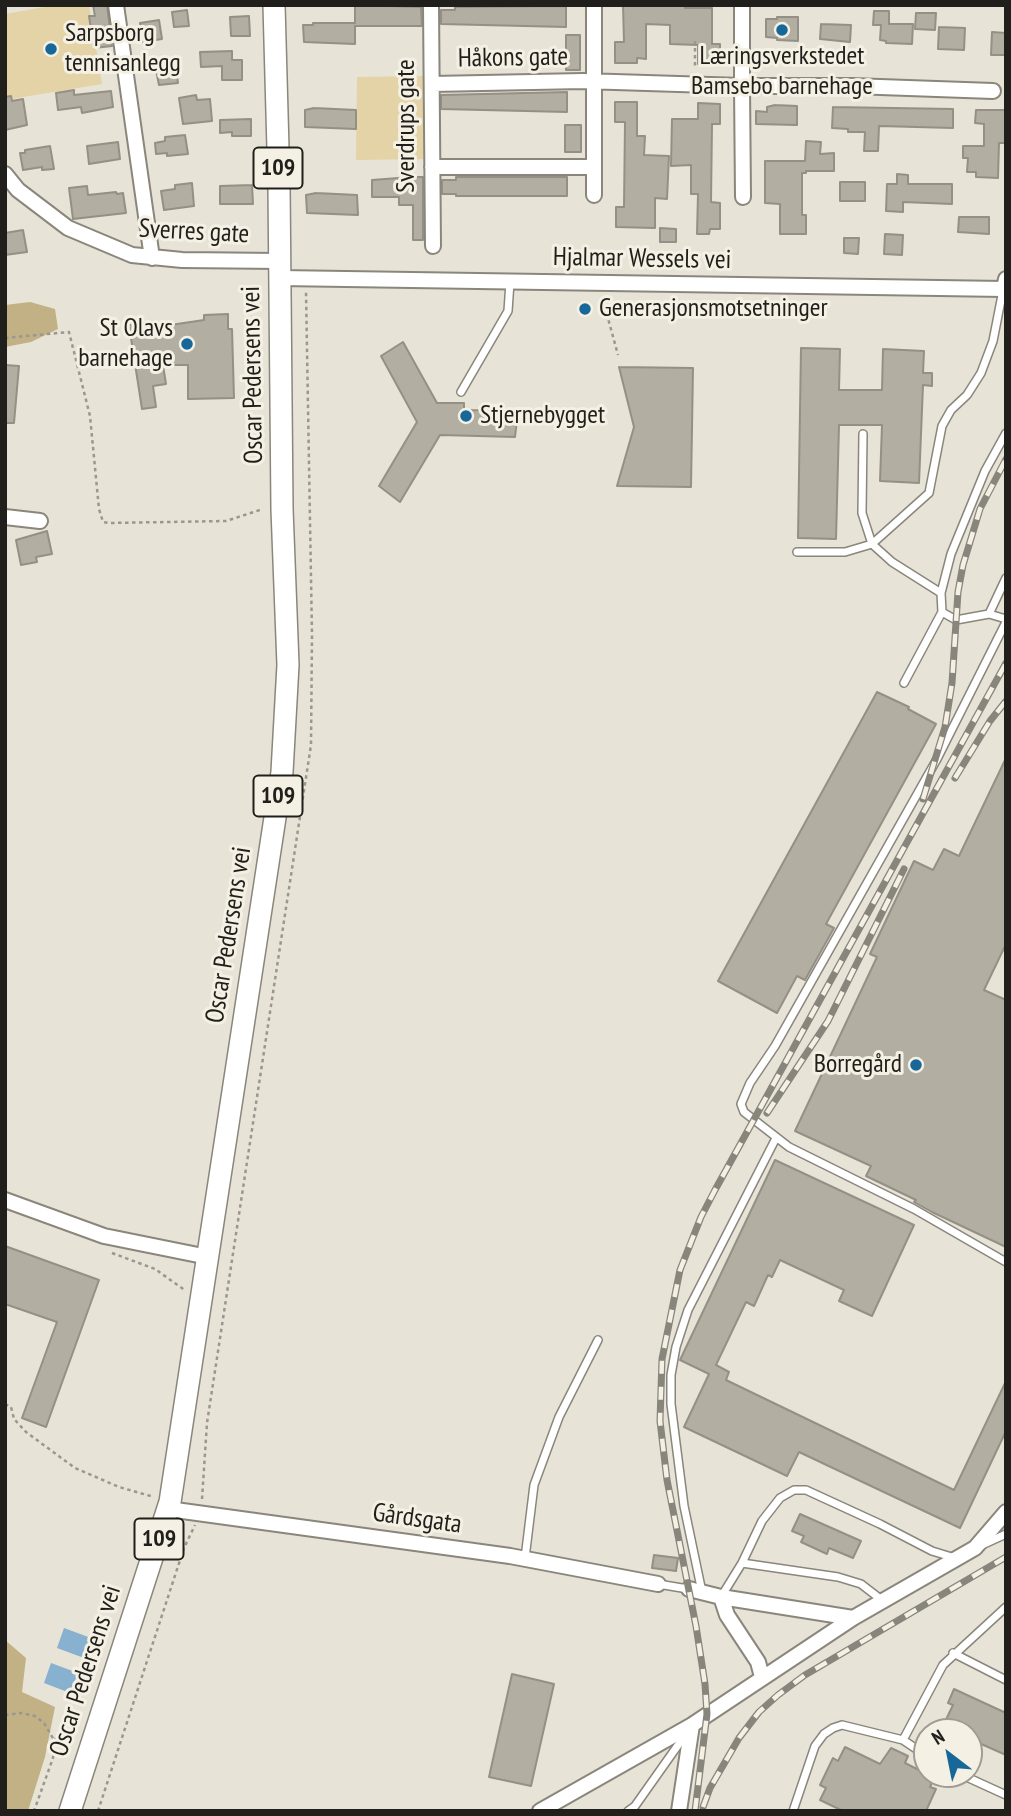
<!DOCTYPE html>
<html>
<head>
<meta charset="utf-8">
<style>
  body { margin:0 }
  #map { position:relative; width:1011px; height:1816px; overflow:hidden; background:#e7e3d7; font-family:"PT Sans Narrow",sans-serif }
  canvas { display:block }
  .frame { position:absolute; inset:0; border:7px solid #211f1b; pointer-events:none }
  .north { position:absolute; left:913px; top:1718px; width:70px; height:70px; box-sizing:border-box; background:#f5f0e4; border:2px solid #a09c94; border-radius:50%; rotate:328deg; font-size:19px; font-weight:700; line-height:28px; text-align:center; color:#211f1b }
  .north::after { content:''; display:block; margin:auto; width:24px; height:32px; background:#176799; clip-path:polygon(50% 0,100% 100%,50% 72%,0 100%) }
</style>
</head>
<body>
<div id="map">
<canvas width="1011" height="1816"></canvas>
<div class="frame"></div>
<div class="north">N</div>
</div>
<script>
const ctx = document.querySelector('canvas').getContext('2d');
ctx.lineJoin = 'round';
function fill(path, color) {
  ctx.fillStyle = color;
  ctx.fill(path, 'evenodd');
}
function toPath(rows) {
  const path = new Path2D();
  for (const r of rows) {
    path.moveTo(r[0], r[1]);
    for (let i = 2; i < r.length; i += 2) path.lineTo(r[i], r[i + 1]);
  }
  return path;
}
function strokePath(path, color, width, dash) {
  ctx.strokeStyle = color;
  ctx.lineWidth = width;
  ctx.lineCap = dash ? 'butt' : 'round';
  ctx.setLineDash(dash || []);
  ctx.stroke(path);
}
function write(font, color, halo, rows, align = 'center') {
  ctx.font = font + ' "PT Sans Narrow",sans-serif';
  ctx.lineWidth = 6;
  ctx.setLineDash([]);
  ctx.textBaseline = 'middle';
  ctx.strokeStyle = halo;
  ctx.fillStyle = color;
  for (const [text, x, y, turn = 0] of rows) {
    ctx.save();
    ctx.translate(x, y);
    ctx.rotate((+turn || 0) * Math.PI / 180);
    ctx.textAlign = isNaN(turn) ? turn : align;
    if (halo) ctx.strokeText(text, 0, 0);
    ctx.fillText(text, 0, 0);
    ctx.restore();
  }
}
const green = toPath([
  [56,5,89,5,102,84,5,100,5,14],
  [425,76,432,159,356,160,357,77]
]);
const forest = toPath([
  [30,302,55,309,58,329,31,342,5,347,5,305],
  [5,1640,26,1658,22,1692,55,1707,45,1757,28,1811,5,1811]
]);
const water = toPath([
  [64,1628,91,1638,84,1658,57,1648],
  [51,1663,78,1673,70,1693,44,1683]
]);
const building = toPath([
  [93,5,107,5,112,46,94,48,89,16,95,16,93,5],
  [355,5,421,7,422,26,355,26,355,44,304,42,303,25,313,25,313,23,355,23,355,5],
  [685,5,685,8,712,8,712,44,720,44,720,64,698,64,698,45,670,44,670,25,646,24,646,59,637,58,637,63,615,63,615,42,624,42,623,6,685,5],
  [566,6,566,27,441,24,441,10,455,10,455,7,566,6],
  [187,10,189,26,174,27,172,12,187,10],
  [874,11,889,11,889,24,913,24,912,44,886,43,886,41,880,40,881,25,873,25,874,11],
  [916,13,936,13,935,30,915,29,916,13],
  [249,16,250,36,231,36,230,17,249,16],
  [777,17,798,17,798,41,777,40,777,38,766,37,766,19,777,19,777,17],
  [159,20,162,39,143,42,140,23,159,20],
  [821,24,851,25,850,42,820,39,821,24],
  [939,27,965,28,964,50,938,49,939,27],
  [992,32,1006,33,1006,55,991,55,992,32],
  [566,35,580,35,580,70,566,70,566,35],
  [232,51,232,60,242,60,242,80,222,80,222,66,201,67,200,52,232,51],
  [175,62,178,83,159,85,155,65,175,62],
  [74,90,74,95,111,91,113,107,82,113,81,107,58,110,56,93,74,90],
  [567,92,567,112,441,109,441,95,567,92],
  [196,95,197,100,210,99,212,121,183,124,179,98,196,95],
  [11,96,12,101,23,99,27,125,5,130,5,97,11,96],
  [615,102,637,102,637,136,645,136,644,155,669,156,667,199,655,198,655,228,616,227,616,207,624,207,625,122,615,122,615,102],
  [698,103,720,104,720,124,712,124,711,202,720,203,720,229,710,229,709,234,697,234,698,194,691,194,691,165,671,166,672,119,698,119,698,103],
  [775,105,797,106,797,125,756,124,756,111,767,112,767,107,775,105],
  [833,107,953,109,953,128,879,126,878,151,864,151,865,132,848,132,848,129,832,128,833,107],
  [314,108,356,110,356,129,305,127,305,110,314,108],
  [976,110,1006,110,1006,143,999,143,998,178,976,177,976,172,967,172,968,158,963,158,963,146,984,146,984,124,975,123,976,110],
  [251,119,251,136,232,136,232,132,220,133,220,120,251,119],
  [565,125,581,125,581,152,565,152,565,125],
  [185,135,188,154,167,156,167,153,156,154,155,143,165,141,165,137,185,135],
  [806,141,821,142,820,154,834,153,834,171,806,171,806,173,802,173,802,215,806,215,806,234,780,234,780,204,765,203,765,161,805,161,806,141],
  [118,142,120,159,89,164,87,146,118,142],
  [50,146,54,169,42,170,42,167,23,170,20,153,25,153,25,150,50,146],
  [897,174,908,175,908,184,952,184,952,204,903,202,903,212,886,211,887,184,897,184,897,174],
  [412,177,423,177,423,240,413,240,413,205,399,205,399,197,372,197,372,180,412,177],
  [456,177,567,177,567,196,456,196,456,194,442,194,442,180,456,180,456,177],
  [840,182,865,182,865,201,840,201,840,182],
  [192,183,194,206,164,210,161,191,175,189,175,185,192,183],
  [252,185,253,204,220,204,220,186,252,185],
  [87,186,88,195,116,192,117,194,123,193,126,213,73,219,69,188,87,186],
  [316,193,357,195,358,215,307,213,306,195,316,193],
  [959,217,989,217,989,234,958,232,959,217],
  [660,228,676,229,676,242,660,242,660,228],
  [23,230,27,252,5,255,5,233,23,230],
  [885,234,903,235,902,255,884,254,885,234],
  [844,238,859,238,858,254,844,253,844,238],
  [228,314,228,329,232,329,234,398,188,399,188,365,163,365,166,384,153,386,156,407,142,409,129,325,156,321,157,327,204,320,204,315,228,314],
  [403,342,437,403,464,403,464,410,518,411,515,437,440,435,400,502,379,486,417,422,381,356,403,342],
  [801,348,840,349,839,390,882,390,883,349,924,351,923,373,932,373,932,386,923,385,919,483,880,481,882,425,839,425,836,539,798,538,801,348],
  [5,365,19,366,14,423,5,423,5,365],
  [619,367,693,368,691,487,617,486,634,427,619,367],
  [47,531,52,554,36,557,37,562,21,565,16,540,47,531],
  [877,692,909,707,908,709,936,724,826,924,834,928,805,980,797,976,777,1013,718,981,877,692],
  [1006,758,1006,944,984,990,1006,1000,1006,1247,932,1212,914,1202,916,1200,866,1176,871,1166,795,1131,877,957,870,954,914,861,933,870,944,849,959,856,1006,758],
  [775,1160,914,1225,872,1316,839,1301,844,1290,780,1260,772,1277,768,1275,754,1306,746,1302,716,1365,729,1372,726,1380,954,1490,1006,1381,1006,1431,960,1528,799,1452,787,1476,684,1427,709,1374,680,1360,775,1160],
  [5,1246,99,1280,46,1427,22,1418,57,1322,5,1304,5,1246],
  [800,1514,861,1541,853,1558,829,1548,827,1554,801,1542,804,1536,792,1531,800,1514],
  [654,1555,678,1558,676,1571,652,1568,654,1555],
  [512,1674,554,1684,531,1786,489,1777,512,1674],
  [954,1689,1006,1713,1006,1755,979,1743,969,1763,969,1732,940,1732,953,1705,948,1703,954,1689],
  [845,1747,880,1764,891,1748,908,1756,905,1763,927,1774,936,1774,930,1787,936,1789,926,1811,843,1811,820,1800,826,1788,820,1785,833,1758,838,1761,845,1747]
]);
const path = toPath([
  [695,41,695,69],
  [603,300,618,355],
  [5,338,69,332,90,416,99,509,103,522,109,523,226,521,263,509],
  [112,1253,155,1269,186,1291],
  [5,1404,11,1407,14,1419,26,1432,75,1468,119,1487,154,1497],
  [202,1499,207,1423,311,745,312,635,306,292],
  [5,1715,22,1713,35,1716,44,1723,54,1740,53,1758,34,1811],
  [54,1740,78,1725],
  [98,1811,184,1548,195,1525]
]);
const service = toPath([
  [461,392,508,311,510,282],
  [863,434,862,513,872,544,892,562,941,593],
  [797,552,845,552,872,544,929,493,942,426,951,410,967,395,981,373,993,341,1003,290],
  [942,612,956,620,989,614,1006,619],
  [989,614,1006,578],
  [1006,622,937,759,775,1046,750,1083,741,1104,744,1112,789,1147,914,1209,1006,1262],
  [904,683,942,612,941,593,951,554,985,471,1006,433],
  [982,1545,1006,1534],
  [525,1558,534,1485,559,1417,598,1340],
  [742,1563,838,1577,861,1584,883,1601],
  [658,1584,688,1589],
  [702,1592,684,1506,671,1404,671,1375,676,1347,688,1310,776,1138],
  [721,1597,742,1563,762,1521,780,1498,794,1490,806,1490,880,1524,932,1551,955,1558],
  [953,1653,1006,1680],
  [903,1740,943,1665,1006,1607],
  [960,1774,1006,1795],
  [628,1811,635,1806,688,1731],
  [793,1811,815,1746,824,1734,833,1728,842,1725,903,1740,927,1756]
]);
const minor = toPath([
  [116,5,152,258],
  [431,5,433,246],
  [594,5,594,195],
  [432,84,583,81,742,86,742,5],
  [432,167,594,167],
  [5,174,18,190,68,228,132,255,182,260,280,261],
  [743,197,742,86,852,86,993,91],
  [280,278,1004,289,1006,279],
  [5,517,40,521],
  [5,1200,104,1236,208,1257],
  [168,1509,510,1556,658,1584],
  [689,1589,721,1597,853,1618,975,1548,1006,1512],
  [721,1597,727,1615,758,1662,762,1677],
  [540,1811,692,1725,853,1618],
  [679,1811,692,1725]
]);
const primary = toPath([
  [70,1811,170,1502,282,772,288,665,282,509,279,185,274,5]
]);
const rail = toPath([
  [955,778,990,721,1006,701],
  [923,799,945,727,952,683,958,592,963,565,980,509,1006,459],
  [767,1113,828,1021,904,869],
  [703,1807,710,1788,739,1738,759,1712,778,1695,805,1675,1006,1557],
  [695,1811,707,1714,705,1684,696,1626,667,1480,660,1421,662,1359,680,1270,701,1217,715,1190,1006,663]
]);
const markers = [
  [782,30,7,"#176799"],
  [51,49,7,"#176799"],
  [585,309,7,"#176799"],
  [187,344,7,"#176799"],
  [466,416,7,"#176799"],
  [916,1065,7,"#176799"]
];
const shields = [
  [278,168,49],
  [278,796,49],
  [159,1539,49]
];
const shieldNames = [
  ["109",278,168],
  ["109",278,796],
  ["109",159,1539]
];
const poiNames = [
  ["Sarpsborg",65,34],
  ["tennisanlegg",65,64],
  ["Læringsverkstedet",782,57,"center"],
  ["Bamsebo barnehage",782,87,"center"],
  ["Generasjonsmotsetninger",599,309],
  ["St Olavs",173,329,"right"],
  ["barnehage",173,359,"right"],
  ["Stjernebygget",480,416],
  ["Borregård",902,1065,"right"]
];
const streetNames = [
  ["Håkons gate",513,58,-1],
  ["Sverdrups gate",407,126,-90],
  ["Sverres gate",194,232,3],
  ["Hjalmar Wessels vei",642,259,1],
  ["Oscar Pedersens vei",253,375,-91],
  ["Oscar Pedersens vei",229,935,-81],
  ["Gårdsgata",417,1519,8],
  ["Oscar Pedersens vei",86,1671,-72]
];
fill(green, '#e4d3a7');
fill(forest, '#c1b185');
fill(water, '#88b0cf');
fill(building, '#b2aea2');
strokePath(building, '#949085', 2);
strokePath(service, '#8a867b', 10);
strokePath(minor, '#8a867b', 18);
strokePath(primary, '#8a867b', 24);
strokePath(path, '#9a978e', 2.5, [3.5, 3.5]);
strokePath(service, '#fff', 7);
strokePath(minor, '#fff', 14);
strokePath(primary, '#fff', 21);
strokePath(rail, '#88857d', 7);
strokePath(rail, '#f5f0e4', 4.5, [13]);
for (const [x, y, r, color] of markers) {
  const dot = new Path2D();
  dot.arc(x, y, r, 0, 2 * Math.PI);
  ctx.fillStyle = color;
  ctx.fill(dot);
  strokePath(dot, '#f5f0e4', 2.5);
}
for (const [x, y, w] of shields) {
  const box = new Path2D();
  box.roundRect(x - w / 2, y - 20.5, w, 41, 5);
  ctx.fillStyle = '#f5f0e4';
  ctx.fill(box);
  strokePath(box, '#211f1b', 2);
}
write('bold 24px', '#211f1b', null, shieldNames);
write('26px', '#211f1b', '#f5f0e4', poiNames, 'left');
write('26px', '#211f1b', '#f5f0e4', streetNames);
</script>
</body>
</html>
